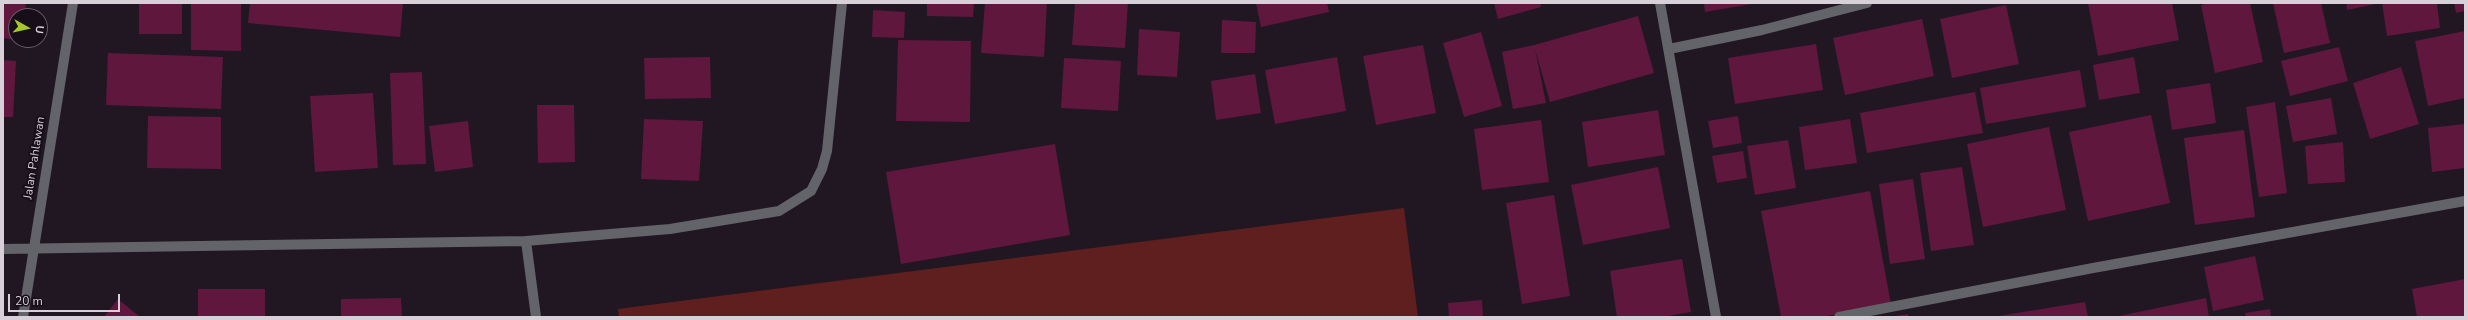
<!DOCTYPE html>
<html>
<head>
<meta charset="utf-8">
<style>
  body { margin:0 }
  #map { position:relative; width:2468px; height:320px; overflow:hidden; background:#201722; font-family:"Nunito Sans",sans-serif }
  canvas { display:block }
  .frame { position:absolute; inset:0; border:4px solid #d7d0d9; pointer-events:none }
  .north { position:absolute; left:8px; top:8px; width:40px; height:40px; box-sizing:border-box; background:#170e19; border:1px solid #645c66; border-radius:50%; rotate:98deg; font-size:11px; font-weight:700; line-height:16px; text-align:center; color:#d7d0d9 }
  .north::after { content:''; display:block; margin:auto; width:14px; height:18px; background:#a5c824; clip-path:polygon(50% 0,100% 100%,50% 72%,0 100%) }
  .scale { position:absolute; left:8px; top:294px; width:112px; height:18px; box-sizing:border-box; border:2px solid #d7d0d9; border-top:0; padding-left:5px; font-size:12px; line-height:14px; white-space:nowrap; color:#d7d0d9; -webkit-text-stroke:3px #170e19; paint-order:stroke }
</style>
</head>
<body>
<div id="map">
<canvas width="2468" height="320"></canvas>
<div class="frame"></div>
<div class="north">U</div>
<div class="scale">20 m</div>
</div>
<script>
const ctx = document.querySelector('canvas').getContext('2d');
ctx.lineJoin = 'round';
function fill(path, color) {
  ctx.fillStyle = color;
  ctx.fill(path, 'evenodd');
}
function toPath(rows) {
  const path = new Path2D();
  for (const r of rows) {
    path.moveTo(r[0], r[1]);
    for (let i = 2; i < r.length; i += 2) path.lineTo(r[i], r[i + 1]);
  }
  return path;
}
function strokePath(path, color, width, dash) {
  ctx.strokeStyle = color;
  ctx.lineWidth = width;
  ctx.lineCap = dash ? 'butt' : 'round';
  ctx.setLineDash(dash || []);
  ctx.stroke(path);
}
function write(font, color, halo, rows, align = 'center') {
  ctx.font = font + ' "Nunito Sans",sans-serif';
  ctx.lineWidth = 4;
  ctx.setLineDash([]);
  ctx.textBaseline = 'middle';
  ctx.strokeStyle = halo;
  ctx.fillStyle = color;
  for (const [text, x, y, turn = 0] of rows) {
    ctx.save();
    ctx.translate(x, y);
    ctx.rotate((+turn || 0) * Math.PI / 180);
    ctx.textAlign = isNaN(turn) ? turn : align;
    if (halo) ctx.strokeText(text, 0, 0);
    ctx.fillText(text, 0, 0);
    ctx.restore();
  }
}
const green = toPath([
  [1404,208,1418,317,619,317,618,309]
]);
const building = toPath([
  [3,3,26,3,25,16,16,16,16,40,3,38],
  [139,3,182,3,182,34,139,34],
  [191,3,241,3,241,51,191,50],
  [250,3,403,3,400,37,248,23],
  [927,3,974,3,973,17,927,16],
  [985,3,1047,3,1044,57,981,53],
  [1075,3,1128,3,1125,48,1072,45],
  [1256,3,1327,3,1329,12,1261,27],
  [1494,3,1540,3,1541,7,1498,19],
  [1704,3,1752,3,1752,4,1705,12],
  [2088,3,2172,3,2179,40,2098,56],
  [2208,3,2250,3,2263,62,2215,73,2201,5],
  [2273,3,2321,3,2330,43,2284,53],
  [2346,3,2376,3,2376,4,2347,10],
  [2382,3,2437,3,2440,28,2387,36],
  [2454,3,2465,3,2465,11,2456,13],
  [2006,5,2019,64,1952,78,1940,19],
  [873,10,905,12,904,38,872,37],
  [1638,16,1654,73,1550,102,1535,49,1546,103,1513,109,1502,52,1534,45],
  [1922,19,1934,76,1845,95,1833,38],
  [1222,20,1256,22,1255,53,1221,53],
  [1139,29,1180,32,1177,77,1137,75],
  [2465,31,2465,98,2428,106,2415,41],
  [1481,32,1502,106,1464,117,1443,43],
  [898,40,971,41,970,122,896,121],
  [1816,44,1823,90,1735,104,1728,58],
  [1423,45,1436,113,1376,125,1363,56],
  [2339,47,2348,81,2290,96,2281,61],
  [108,53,223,57,221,109,106,105],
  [710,57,711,98,645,99,644,58],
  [1337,57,1346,111,1275,124,1265,70],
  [2134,57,2140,93,2099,100,2093,65],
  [1064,58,1121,61,1118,111,1061,108],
  [3,60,16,61,13,117,3,117],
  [2401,67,2419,124,2370,139,2353,83],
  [2080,70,2086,107,1986,124,1980,88],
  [422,72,426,164,393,165,390,73],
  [1255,74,1261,113,1216,120,1211,81],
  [2210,83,2216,123,2172,130,2166,90],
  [1975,92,1983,133,1867,153,1860,113],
  [373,93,378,168,315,172,310,96],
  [2331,98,2337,134,2293,142,2286,106],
  [2275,102,2287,193,2259,197,2246,107],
  [537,105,574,105,575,162,538,163],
  [1658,110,1665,155,1588,167,1582,122],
  [2151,115,2170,203,2088,221,2069,132],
  [148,116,221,117,221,169,147,168],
  [1738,116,1742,143,1713,148,1708,121],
  [644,119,703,121,699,181,641,179],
  [1850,119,1857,163,1805,170,1799,127],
  [1541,120,1549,182,1482,190,1474,129],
  [468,121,473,167,435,172,429,126],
  [2465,124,2465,168,2432,172,2428,128],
  [2049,127,2066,210,1983,227,1967,144],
  [2244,130,2255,217,2195,225,2184,138],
  [1788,140,1796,188,1755,195,1747,146],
  [2343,142,2345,182,2308,184,2305,146],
  [1055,144,1070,235,901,264,886,172],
  [1743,151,1747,178,1717,183,1712,156],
  [1658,167,1670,228,1583,245,1571,185],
  [1962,167,1974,245,1931,251,1920,173],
  [1913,179,1925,259,1890,264,1879,184],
  [1870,191,1891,304,1822,317,1781,317,1761,211],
  [1554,195,1570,296,1522,304,1506,203],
  [2255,256,2264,300,2213,311,2204,267],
  [1682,259,1691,312,1662,317,1617,317,1610,271],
  [2465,279,2465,317,2417,317,2412,289],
  [198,289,265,289,265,317,198,317],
  [401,298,402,317,341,317,341,299],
  [2206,298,2209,317,2119,317,2119,316],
  [118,299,140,317,104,317],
  [1482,300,1483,317,1449,317,1448,303],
  [2085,302,2088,317,1998,317,1998,316],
  [2270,309,2271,317,2246,317,2245,313],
  [1908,314,1909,317,1895,317,1895,316]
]);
const minor = toPath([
  [1660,3,1716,317],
  [1669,49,1762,30,1867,3],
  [526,241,536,317],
  [3,249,526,241,670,229,779,211,811,191,822,169,827,151,842,3],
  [23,317,73,3],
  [1839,317,2093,268,2465,201]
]);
const streetNames = [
  ["Jalan Pahlawan",35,158,-81]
];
fill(green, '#5e1f1e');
fill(building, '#5f173e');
strokePath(minor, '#63636a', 10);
write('12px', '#d7d0d9', '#170e19', streetNames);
</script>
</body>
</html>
